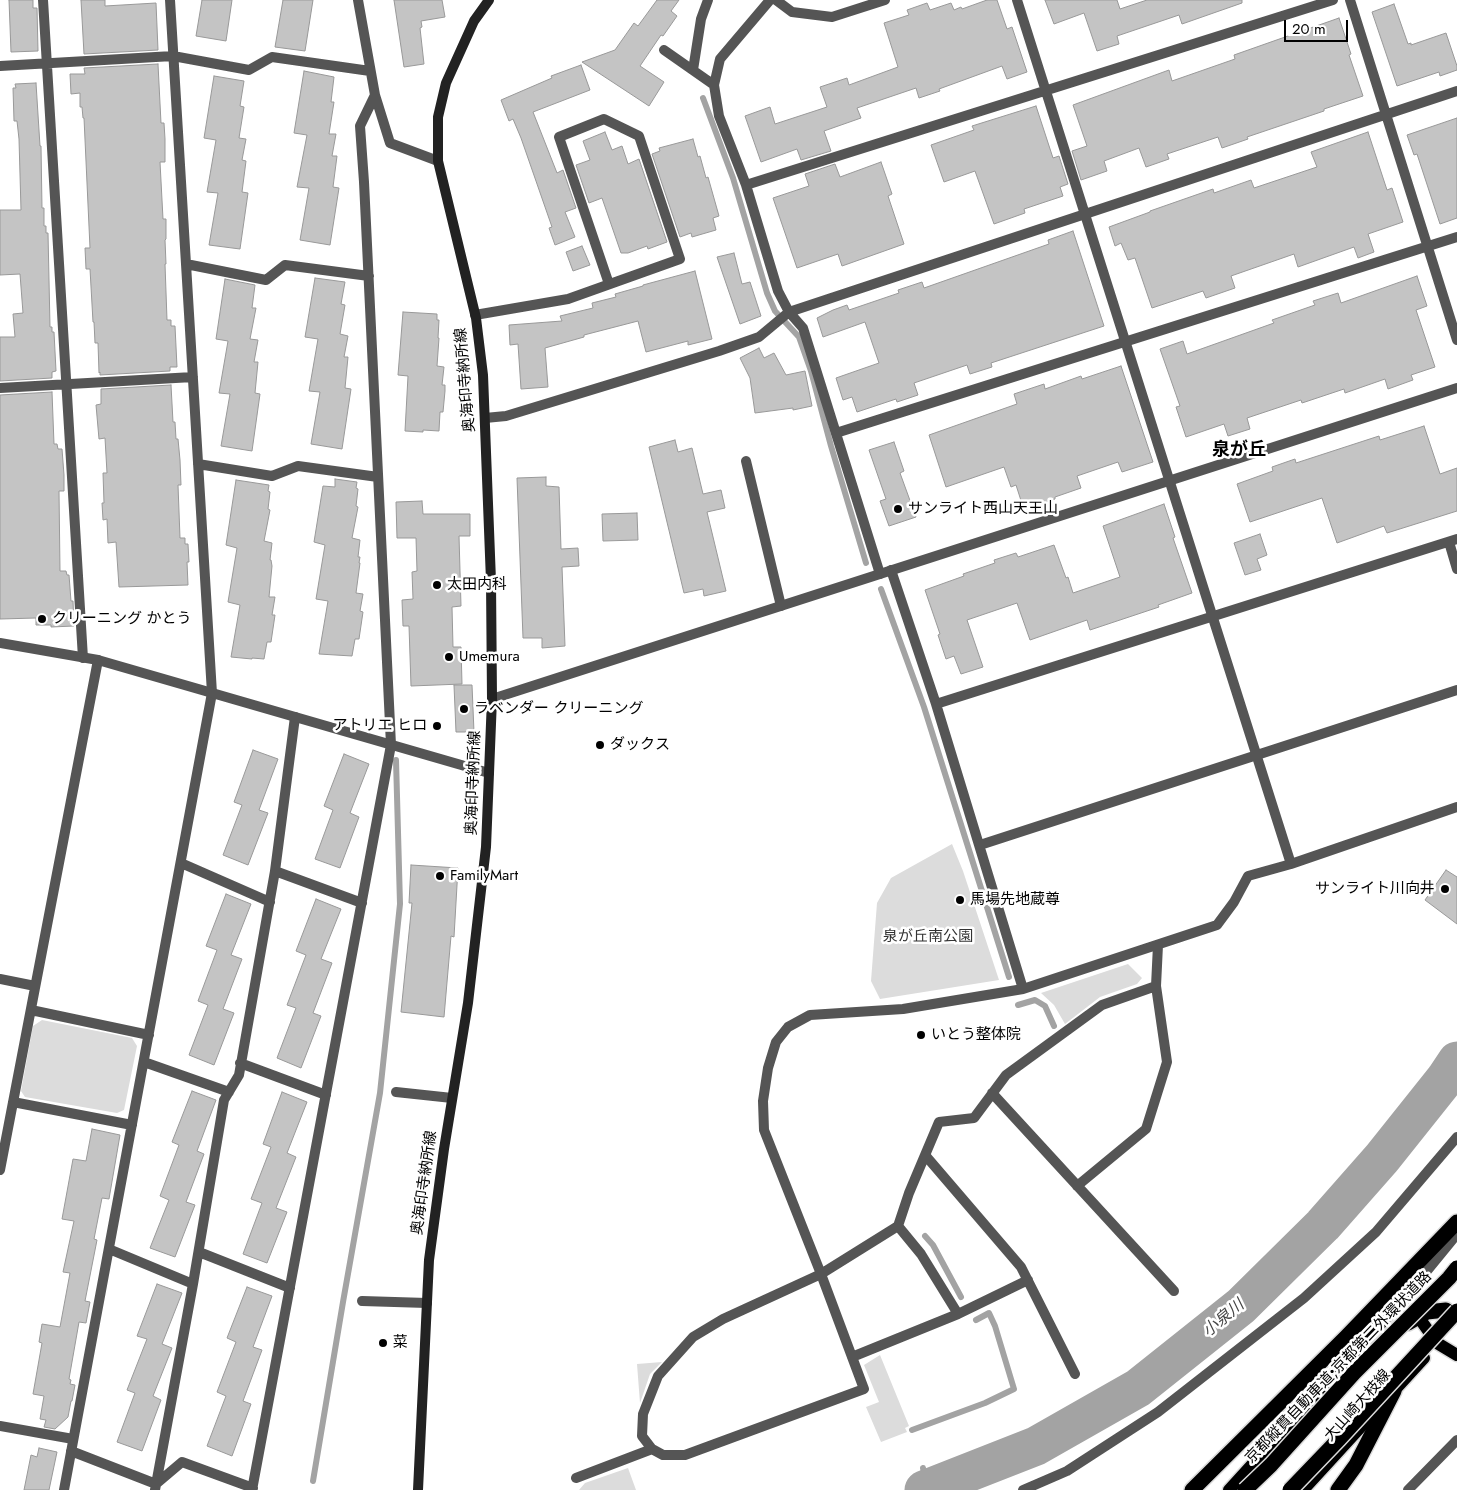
<!DOCTYPE html>
<html>
<head>
<meta charset="utf-8">
<style>
  body { margin:0 }
  #map { position:relative; width:1457px; height:1490px; overflow:hidden; background:#fff; font-family:Jost,sans-serif }
  canvas { display:block }
  .scale { position:absolute; left:1284px; top:20px; width:64px; height:22px; box-sizing:border-box; border:2px solid #000; border-top:0; padding-left:6px; font-size:15px; line-height:18px; white-space:nowrap; color:#000; -webkit-text-stroke:4px #fff; paint-order:stroke }
</style>
</head>
<body>
<div id="map">
<canvas width="1457" height="1490"></canvas>
<div class="scale">20 m</div>
</div>
<script>
const ctx = document.querySelector('canvas').getContext('2d');
ctx.lineJoin = 'round';
function fill(path, color) {
  ctx.fillStyle = color;
  ctx.fill(path, 'evenodd');
}
function toPath(rows) {
  const path = new Path2D();
  for (const r of rows) {
    path.moveTo(r[0], r[1]);
    for (let i = 2; i < r.length; i += 2) path.lineTo(r[i], r[i + 1]);
  }
  return path;
}
function strokePath(path, color, width, dash) {
  ctx.strokeStyle = color;
  ctx.lineWidth = width;
  ctx.lineCap = dash ? 'butt' : 'round';
  ctx.setLineDash(dash || []);
  ctx.stroke(path);
}
function write(font, color, halo, rows, align = 'center') {
  ctx.font = font + ' Jost,"Noto Sans JP",sans-serif';
  ctx.lineWidth = 5;
  ctx.setLineDash([]);
  ctx.textBaseline = 'middle';
  ctx.strokeStyle = halo;
  ctx.fillStyle = color;
  for (const [text, x, y, turn = 0] of rows) {
    ctx.save();
    ctx.translate(x, y);
    ctx.rotate((+turn || 0) * Math.PI / 180);
    ctx.textAlign = isNaN(turn) ? turn : align;
    if (halo) ctx.strokeText(text, 0, 0);
    ctx.fillText(text, 0, 0);
    ctx.restore();
  }
}
const green = toPath([
  [952,844,963,871,999,980,880,999,871,981,877,903,891,878],
  [1128,964,1142,978,1137,984,1100,997,1065,1024,1054,1005,1041,993],
  [42,1020,132,1038,137,1046,124,1110,117,1113,25,1097,21,1091,33,1026],
  [880,1355,909,1426,905,1428,907,1432,881,1442,866,1407,879,1402,864,1365],
  [662,1362,650,1374,640,1403,637,1364],
  [628,1468,636,1490,579,1490,585,1483]
]);
const stream = toPath([
  [703,98,733,178,767,293,775,311,799,337,811,371,831,446,866,563],
  [881,589,924,707,1009,977],
  [1018,1005,1035,1000,1045,1006,1054,1026],
  [925,1236,933,1245,961,1297],
  [912,1430,985,1403,1014,1389,995,1326,989,1313,976,1320],
  [923,1468,927,1489],
  [313,1481,343,1302,380,1093,400,904,396,760]
]);
const river = toPath([
  [924,1490,1036,1446,1138,1388,1241,1306,1323,1225,1382,1158,1445,1079,1457,1061]
]);
const building = toPath([
  [9,0,33,0,33,8,37,8,38,51,11,52,9,0],
  [81,0,105,0,105,6,156,3,158,50,84,54,81,0],
  [202,0,232,0,226,41,196,36,202,0],
  [283,0,313,0,305,51,275,47,283,0],
  [394,0,442,0,445,17,421,21,422,27,420,28,424,64,404,67,394,0],
  [657,0,679,0,671,11,677,16,663,36,661,35,640,66,664,82,649,106,582,62,615,50,634,23,638,26,657,0],
  [987,0,997,0,1007,29,1012,27,1027,72,1007,79,1002,66,939,89,940,91,919,98,916,88,857,108,861,118,824,131,831,151,801,160,797,149,761,162,745,116,770,107,775,124,827,107,820,87,847,78,849,85,898,67,884,23,909,15,907,10,927,3,930,10,951,3,954,10,961,7,962,9,987,0],
  [1045,0,1117,0,1120,9,1147,0,1242,0,1242,3,1182,24,1179,15,1117,36,1119,44,1097,51,1084,13,1054,24,1045,0],
  [1394,4,1408,44,1411,43,1411,45,1446,33,1457,66,1457,70,1440,76,1439,72,1397,86,1372,12,1394,4],
  [1339,18,1351,54,1349,55,1363,96,1324,109,1324,111,1247,137,1248,139,1222,148,1218,137,1167,154,1169,159,1146,167,1139,148,1104,161,1107,171,1081,180,1072,151,1087,146,1073,105,1169,70,1172,81,1235,59,1234,55,1339,18],
  [158,64,161,123,164,123,165,139,165,162,160,162,163,219,166,219,166,239,165,240,166,264,165,264,167,320,171,320,171,326,175,326,177,367,170,367,170,371,100,375,100,372,99,373,98,343,95,343,94,322,93,322,90,269,86,269,85,248,90,248,84,118,83,118,82,107,80,107,80,93,71,94,70,74,85,74,84,68,158,64],
  [581,65,590,90,533,112,557,173,563,170,576,208,565,212,575,237,555,245,549,228,552,227,521,138,513,119,509,121,501,100,552,78,551,76,581,65],
  [304,71,334,77,331,102,334,102,329,134,336,134,332,156,337,156,333,187,339,188,330,245,300,240,309,188,297,187,307,135,294,133,304,71],
  [214,76,244,81,240,106,244,107,239,138,246,139,242,160,246,161,242,192,248,193,240,249,209,245,218,193,207,192,216,140,204,138,214,76],
  [36,83,40,146,41,146,42,208,44,208,44,226,46,226,46,233,48,233,50,327,52,327,52,332,54,332,56,371,52,372,52,378,0,381,0,337,15,337,13,314,23,313,20,274,0,275,0,210,21,210,19,139,17,121,14,121,13,88,16,88,15,84,36,83],
  [1036,106,1053,158,1059,156,1068,184,1060,187,1063,196,1024,209,1025,213,994,224,975,171,944,182,931,145,974,130,972,126,1036,106],
  [1457,118,1457,218,1440,224,1417,154,1414,155,1407,135,1457,118],
  [605,132,612,150,622,146,628,164,639,159,667,242,648,249,647,246,628,253,621,253,602,198,589,203,576,165,590,160,583,141,605,132],
  [1368,132,1387,190,1392,188,1403,222,1368,234,1374,252,1358,258,1354,247,1298,267,1294,254,1231,276,1235,288,1206,298,1203,291,1152,308,1135,258,1128,260,1121,243,1115,246,1109,227,1150,212,1150,211,1213,189,1214,193,1251,180,1254,188,1317,167,1311,152,1368,132],
  [693,139,698,157,700,156,706,178,708,177,719,216,713,218,716,230,692,237,691,233,680,237,652,154,660,151,659,148,693,139],
  [881,162,892,194,888,196,904,244,842,266,838,254,797,268,773,198,809,186,805,174,835,164,840,177,881,162],
  [1073,231,1104,326,991,363,992,367,970,374,967,365,914,383,918,395,897,402,896,399,857,412,852,397,843,400,836,378,879,363,865,322,823,337,817,318,833,310,847,305,849,310,899,293,898,290,922,282,924,288,1049,244,1048,240,1073,231],
  [582,246,590,265,573,271,566,252,582,246],
  [734,253,742,284,750,282,761,316,740,324,717,257,734,253],
  [695,271,712,339,688,345,688,341,646,352,638,321,584,335,584,337,545,348,548,387,521,389,518,344,510,345,509,325,562,321,560,316,593,308,592,303,616,297,615,294,643,286,643,285,695,271],
  [1417,276,1427,306,1416,310,1435,367,1411,375,1413,380,1388,389,1385,379,1345,393,1344,389,1302,403,1301,400,1247,418,1250,429,1228,436,1224,424,1186,437,1176,407,1180,406,1160,349,1183,341,1187,354,1274,323,1272,320,1315,305,1313,301,1338,293,1341,303,1417,276],
  [315,278,345,282,341,304,345,305,340,334,348,336,344,357,348,357,345,388,351,389,342,449,311,444,320,392,309,391,318,339,305,337,315,278],
  [225,279,255,285,252,308,256,308,250,339,258,340,254,362,258,362,255,393,260,394,252,451,221,446,230,394,219,393,228,341,216,339,225,279],
  [403,312,437,314,437,320,439,320,438,338,439,338,437,366,444,367,442,385,445,385,445,391,443,412,440,412,439,431,423,430,423,432,405,431,408,376,398,375,403,312],
  [759,348,764,358,774,353,786,375,805,371,812,406,793,410,793,408,755,413,750,378,740,358,759,348],
  [1121,366,1153,462,1122,472,1118,462,1077,476,1081,488,1055,497,1055,499,1024,510,1016,485,1011,487,1004,467,946,487,929,435,1017,404,1014,394,1044,384,1045,389,1081,376,1082,379,1121,366],
  [171,385,173,422,175,422,176,439,178,439,180,460,181,485,178,485,180,538,185,538,185,544,188,544,189,562,187,562,188,585,119,587,116,542,108,543,107,519,103,520,102,503,104,503,103,473,107,473,105,438,99,439,96,405,101,404,101,389,171,385],
  [52,392,54,444,57,444,58,449,62,449,64,475,64,491,59,491,60,571,66,571,67,575,69,575,71,601,73,601,74,626,51,627,51,625,36,625,36,618,0,619,0,395,52,392],
  [1424,426,1440,474,1457,468,1457,511,1387,533,1384,526,1337,543,1322,498,1250,522,1237,484,1273,471,1272,467,1295,459,1296,463,1379,436,1380,440,1424,426],
  [675,440,678,452,692,448,703,494,721,490,725,508,707,512,726,591,704,596,703,589,684,593,649,447,675,440],
  [894,442,904,471,900,473,916,517,889,526,880,501,886,499,869,450,894,442],
  [546,477,546,486,559,487,561,549,578,548,579,566,562,567,565,646,542,648,542,638,523,638,517,478,546,477],
  [335,479,357,482,356,488,358,489,356,506,358,507,352,538,360,540,358,557,360,557,359,563,360,563,356,593,363,594,360,611,363,612,359,639,355,639,352,656,319,654,328,601,316,599,325,545,314,542,323,486,335,487,335,479],
  [236,480,269,485,268,491,270,492,268,509,270,510,264,541,272,543,270,560,271,560,272,566,269,597,275,597,272,615,275,615,271,642,267,642,264,659,252,658,252,659,231,657,240,605,228,602,237,548,226,545,236,480],
  [422,501,423,514,470,514,470,536,459,536,461,606,452,607,453,647,461,647,462,684,411,686,409,626,403,626,402,600,413,599,412,572,417,571,416,538,397,538,396,502,422,501],
  [1164,504,1175,537,1173,538,1192,593,1158,605,1159,607,1090,630,1087,620,1030,640,1017,603,967,620,983,667,961,674,954,656,946,659,938,635,940,634,925,590,964,576,963,574,995,563,994,560,1016,553,1018,557,1054,545,1066,578,1068,577,1073,593,1120,577,1103,526,1164,504],
  [637,513,638,540,603,541,602,514,637,513],
  [1260,534,1267,555,1257,559,1261,570,1245,575,1234,543,1260,534],
  [454,685,472,685,474,732,456,732,454,685],
  [253,750,278,759,259,810,268,813,248,865,223,855,242,805,234,802,253,750],
  [344,754,369,764,350,813,359,817,340,868,315,859,333,810,324,806,344,754],
  [411,865,458,868,454,937,451,936,444,1017,401,1012,412,903,409,903,411,865],
  [1446,870,1457,877,1457,924,1425,900,1446,870],
  [226,894,251,904,231,955,242,959,223,1009,234,1013,214,1065,189,1055,208,1005,198,1001,217,950,206,946,226,894],
  [316,899,341,909,321,959,332,963,313,1013,321,1016,301,1068,277,1058,296,1008,287,1005,306,955,296,951,316,899],
  [192,1091,216,1100,197,1151,204,1154,186,1202,195,1205,175,1257,150,1248,169,1200,160,1196,179,1145,172,1142,192,1091],
  [282,1092,307,1102,287,1153,296,1157,276,1208,287,1212,267,1263,243,1254,262,1203,251,1199,271,1147,263,1144,282,1092],
  [92,1129,120,1135,109,1199,102,1198,94,1239,97,1240,85,1301,90,1302,86,1323,79,1322,69,1379,71,1380,70,1384,75,1385,72,1401,71,1401,68,1417,55,1429,44,1427,46,1420,40,1419,44,1396,33,1394,42,1343,39,1342,42,1324,60,1327,70,1273,63,1272,74,1221,62,1219,73,1159,86,1161,92,1129],
  [157,1284,182,1293,162,1344,172,1348,153,1396,161,1400,142,1451,117,1442,135,1393,127,1390,147,1339,137,1336,157,1284],
  [247,1287,272,1296,253,1347,262,1350,243,1401,251,1404,232,1456,207,1446,226,1396,217,1392,236,1342,227,1338,247,1287],
  [39,1448,57,1452,49,1490,24,1490,31,1455,37,1457,39,1448]
]);
const minor = toPath([
  [43,0,83,658],
  [358,0,375,95,390,143,438,161],
  [770,0,720,59,714,85,719,116,746,185,778,291,789,312,803,328,880,574],
  [776,0,792,12,832,17,885,0],
  [1017,0,1291,864],
  [1350,0,1457,340],
  [664,50,714,85],
  [0,66,173,56,249,70,272,57,370,71],
  [693,70,701,19,708,0],
  [746,185,1333,0],
  [186,264,266,280,285,265,369,276],
  [475,315,568,299,680,259,639,136,604,119,559,137,609,284],
  [0,388,193,377],
  [485,418,506,416,719,351,759,337,789,312,1457,91],
  [836,433,1457,237],
  [746,461,781,606],
  [198,464,272,476,298,466,378,477],
  [1449,542,1457,569],
  [891,570,936,704,1023,989],
  [936,704,1457,539],
  [980,845,1457,690],
  [181,863,270,902],
  [275,871,295,717],
  [0,979,35,986],
  [1156,986,1102,1005,1006,1075,974,1118,939,1122,909,1193,898,1226,821,1274,764,1130,763,1101,768,1068,776,1042,788,1027,810,1015,903,1009,1023,989,1217,925,1234,902,1248,876,1291,864,1457,807],
  [31,1010,149,1035],
  [144,1062,229,1092],
  [240,1063,326,1095],
  [396,1092,452,1098],
  [992,1093,1174,1291],
  [13,1102,132,1125],
  [925,1155,1021,1267,1075,1374],
  [0,1170,98,660],
  [1077,1186,1146,1129,1167,1062,1156,986,1158,945],
  [109,1249,193,1284],
  [199,1252,290,1288],
  [821,1274,864,1389,685,1455,663,1455,652,1449,642,1436,643,1414,658,1376,693,1337,723,1319,821,1274],
  [362,1301,427,1303],
  [958,1314,1028,1280],
  [852,1357,958,1314,921,1254,898,1226],
  [0,1426,73,1439],
  [71,1451,156,1484,182,1462,253,1488],
  [576,1478,652,1449],
  [64,1490,212,693,170,0],
  [155,1490,193,1284,224,1100,239,1075,275,871,362,903],
  [252,1490,391,745,364,182,360,126,375,95],
  [1023,1490,1067,1471,1158,1412,1304,1298,1376,1232,1457,1137],
  [1408,1490,1457,1440]
]);
const tertiary = toPath([
  [0,643,98,660,489,773],
  [492,699,1457,388],
  [1412,1289,1457,1234]
]);
const secondary = toPath([
  [418,1490,429,1260,444,1149,468,1003,486,847,492,699,491,581,483,375,476,318,438,161,438,117,446,83,474,21,489,0]
]);
const primary = toPath([
  [1418,1308,1422,1322,1437,1343,1457,1355],
  [1229,1490,1412,1289],
  [1303,1490,1424,1358]
]);
const motorway = toPath([
  [1408,1323,1427,1312,1446,1310],
  [1192,1490,1346,1337,1457,1222],
  [1338,1490,1356,1465,1394,1391]
]);
const motorwayBridge = toPath([
  [1245,1490,1271,1465,1354,1373,1449,1278,1457,1268],
  [1290,1490,1339,1439,1457,1311]
]);
const markers = [
  [898,509,5,"#000"],
  [437,585,5,"#000"],
  [42,619,5,"#000"],
  [449,657,5,"#000"],
  [464,709,5,"#000"],
  [437,726,5,"#000"],
  [600,745,5,"#000"],
  [440,876,5,"#000"],
  [1445,889,5,"#000"],
  [960,900,5,"#000"],
  [921,1035,5,"#000"],
  [383,1343,5,"#000"]
];
const streetNames = [
  ["奥海印寺納所線",466,380,-95],
  ["奥海印寺納所線",474,783,-88],
  ["奥海印寺納所線",425,1183,-82],
  ["京都縦貫自動車道;京都第二外環状道路",1339,1368,-46],
  ["大山崎大枝線",1358,1406,-48]
];
const poiNames = [
  ["サンライト西山天王山",908,509],
  ["太田内科",447,585],
  ["クリーニング かとう",52,619],
  ["Umemura",459,657],
  ["ラベンダー クリーニング",474,709],
  ["アトリエ ヒロ",427,726,"right"],
  ["ダックス",610,745],
  ["FamilyMart",450,876],
  ["サンライト川向井",1435,889,"right"],
  ["馬場先地蔵尊",970,900],
  ["いとう整体院",931,1035],
  ["菜",393,1343]
];
const parkNames = [
  ["泉が丘南公園",928,937]
];
const waterNames = [
  ["小泉川",1224,1319,-40]
];
const quarterNames = [
  ["泉が丘",1239,451]
];
fill(green, '#dcdcdc');
strokePath(stream, '#a3a3a3', 6);
strokePath(river, '#a3a3a3', 39);
fill(building, '#c4c4c4');
strokePath(building, '#999', 1);
strokePath(primary, '#dbdbdb', 15);
strokePath(motorway, '#dbdbdb', 18);
strokePath(minor, '#555', 10);
strokePath(tertiary, '#555', 10);
strokePath(secondary, '#222', 10);
strokePath(primary, '#000', 12);
strokePath(motorway, '#000', 15);
strokePath(motorwayBridge, '#dbdbdb', 18, []);
strokePath(motorwayBridge, '#000', 15);
for (const [x, y, r, color] of markers) {
  const dot = new Path2D();
  dot.arc(x, y, r, 0, 2 * Math.PI);
  ctx.fillStyle = color;
  ctx.fill(dot);
  strokePath(dot, '#fff', 2);
}
write('15px', '#000', '#fff', streetNames);
write('15px', '#000', '#fff', poiNames, 'left');
write('15px', '#333', '#fff', parkNames);
write('italic 16px', '#444', '#fff', waterNames);
write('bold 18px', '#000', '#fff', quarterNames);
</script>
</body>
</html>
